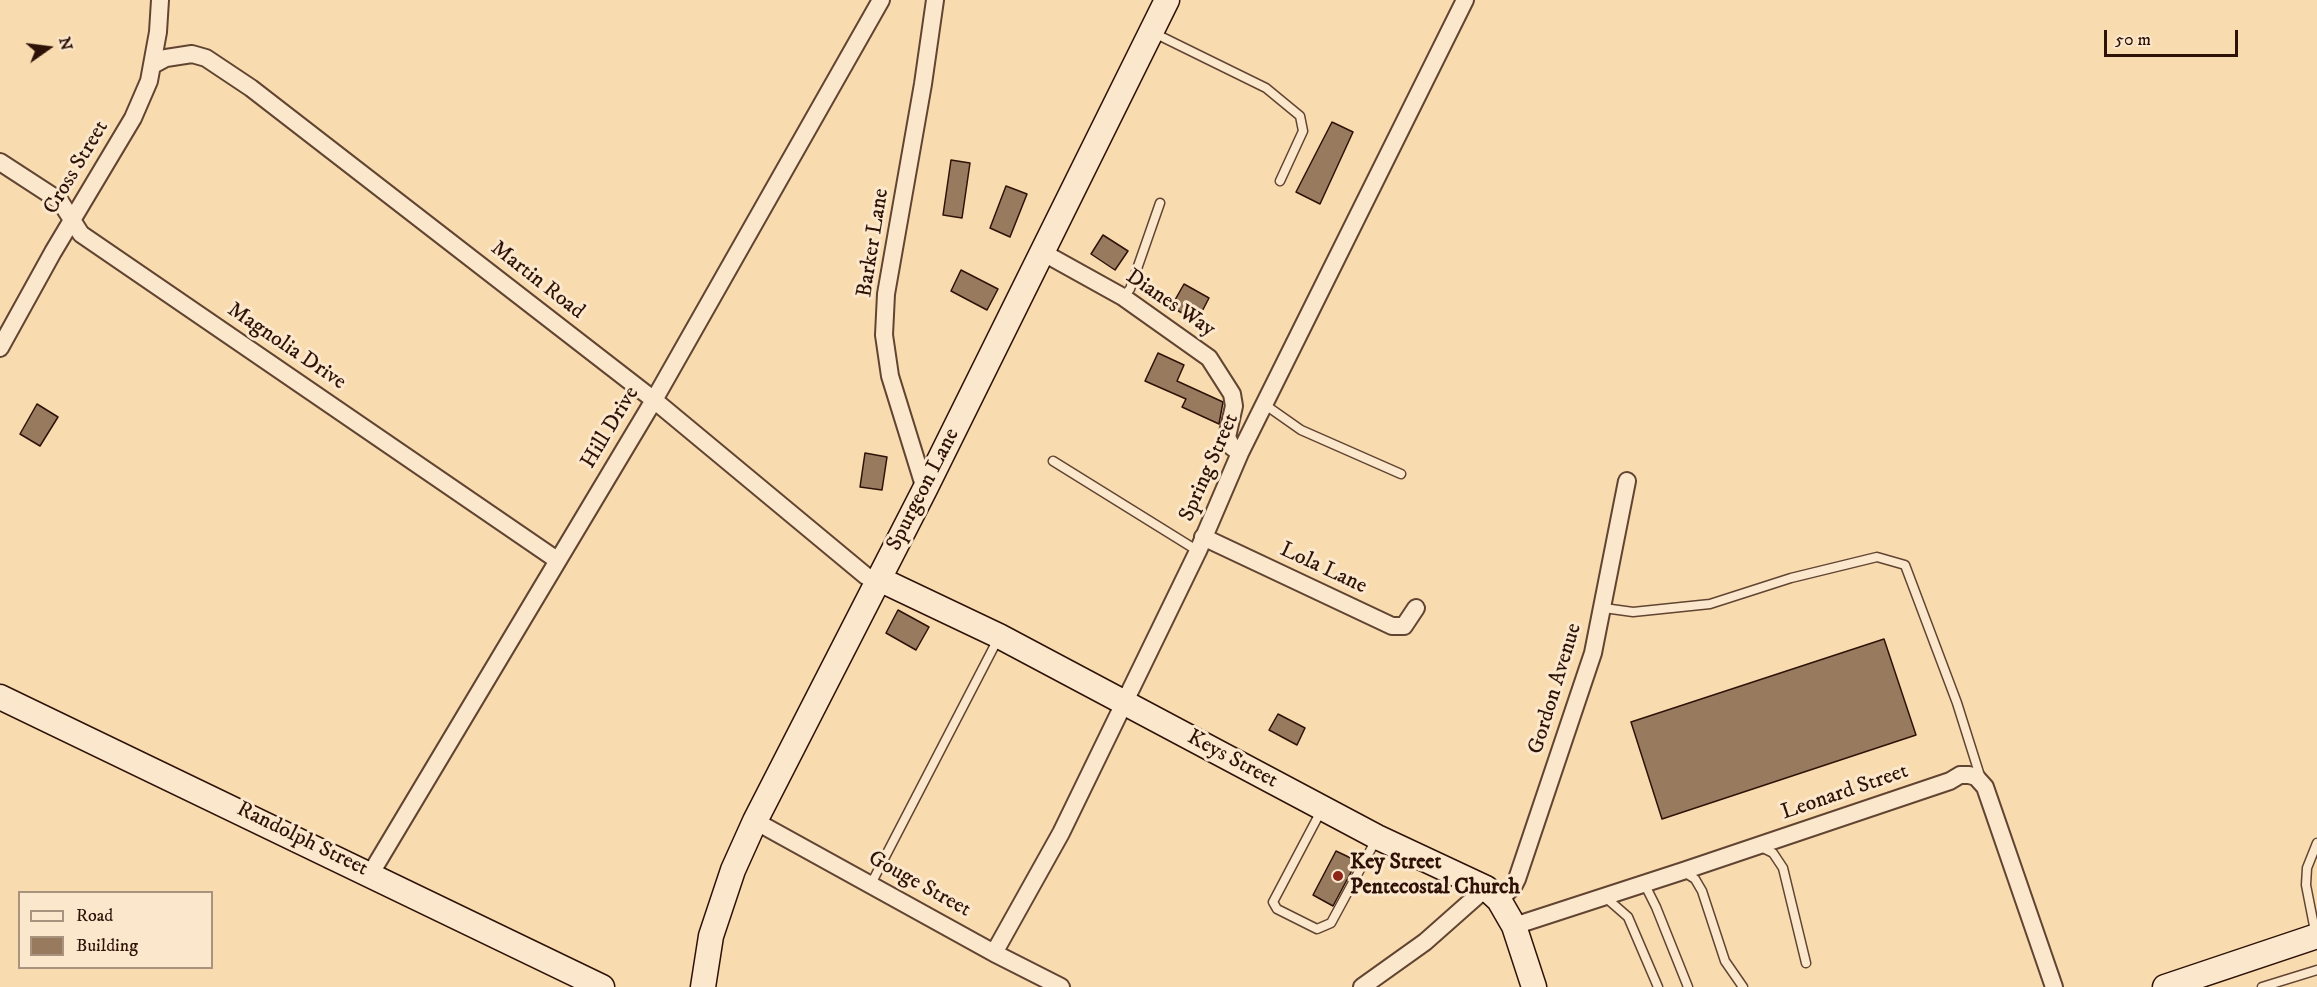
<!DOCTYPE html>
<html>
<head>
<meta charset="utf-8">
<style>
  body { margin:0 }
  #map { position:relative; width:2317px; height:987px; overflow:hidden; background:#f9dbb0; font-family:"IM FELL DW Pica",serif }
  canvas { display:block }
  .legend { position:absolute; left:18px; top:891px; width:195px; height:78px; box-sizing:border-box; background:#fbe8cc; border:2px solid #a9927e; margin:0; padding:8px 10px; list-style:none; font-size:18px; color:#2e1208 }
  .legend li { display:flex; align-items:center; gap:12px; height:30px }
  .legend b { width:30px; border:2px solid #a9927e }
  .north { position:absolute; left:18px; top:18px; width:60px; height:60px; -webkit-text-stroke:4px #fbe8cc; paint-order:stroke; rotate:76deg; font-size:16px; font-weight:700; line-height:24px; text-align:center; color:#2e1208 }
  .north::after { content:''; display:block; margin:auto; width:21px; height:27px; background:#2e1208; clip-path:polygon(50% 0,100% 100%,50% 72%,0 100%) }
  .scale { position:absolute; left:2104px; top:30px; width:134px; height:27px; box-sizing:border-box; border:3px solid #2e1208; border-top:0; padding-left:8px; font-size:18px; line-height:21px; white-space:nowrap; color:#2e1208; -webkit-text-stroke:4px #fbe8cc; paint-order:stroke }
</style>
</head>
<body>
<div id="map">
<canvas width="2317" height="987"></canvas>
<ul class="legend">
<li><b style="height:8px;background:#fbe8cc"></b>Road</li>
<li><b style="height:16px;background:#987b5f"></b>Building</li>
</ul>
<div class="north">N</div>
<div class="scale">50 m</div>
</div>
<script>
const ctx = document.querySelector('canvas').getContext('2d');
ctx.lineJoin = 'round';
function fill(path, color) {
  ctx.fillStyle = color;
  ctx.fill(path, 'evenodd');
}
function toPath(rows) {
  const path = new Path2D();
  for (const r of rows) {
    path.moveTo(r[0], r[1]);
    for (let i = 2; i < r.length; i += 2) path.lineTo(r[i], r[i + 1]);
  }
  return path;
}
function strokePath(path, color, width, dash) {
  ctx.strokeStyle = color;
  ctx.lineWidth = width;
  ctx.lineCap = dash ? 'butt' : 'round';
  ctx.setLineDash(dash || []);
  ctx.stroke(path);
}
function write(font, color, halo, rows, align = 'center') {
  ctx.font = font + ' "IM FELL DW Pica",serif';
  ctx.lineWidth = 6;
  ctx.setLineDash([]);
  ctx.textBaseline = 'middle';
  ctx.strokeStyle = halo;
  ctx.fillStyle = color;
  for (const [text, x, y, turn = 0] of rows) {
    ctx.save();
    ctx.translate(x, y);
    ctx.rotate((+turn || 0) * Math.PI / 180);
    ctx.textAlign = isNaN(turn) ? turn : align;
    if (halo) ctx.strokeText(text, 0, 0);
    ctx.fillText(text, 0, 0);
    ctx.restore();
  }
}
const building = toPath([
  [1332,122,1353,132,1320,204,1296,192,1332,122],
  [951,160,970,163,962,218,943,215,951,160],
  [1006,186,1027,194,1010,237,990,228,1006,186],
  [1103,235,1128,251,1115,270,1091,254,1103,235],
  [961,270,998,289,987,310,951,291,961,270],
  [1184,284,1209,298,1197,321,1171,307,1184,284],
  [1158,353,1184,365,1177,381,1223,402,1219,424,1182,407,1186,399,1145,381,1158,353],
  [37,404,58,417,40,446,20,434,37,404],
  [865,453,887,457,882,490,860,487,865,453],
  [898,610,929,627,916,650,886,633,898,610],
  [1884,639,1916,735,1662,819,1631,722,1884,639],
  [1278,714,1305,728,1297,745,1269,730,1278,714],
  [1336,851,1357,861,1333,906,1313,895,1336,851]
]);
const lane = toPath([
  [1154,33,1266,88,1300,116,1303,131,1280,181],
  [1123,297,1130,289,1160,203],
  [1264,404,1301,430,1401,474],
  [1053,461,1198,551],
  [1604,608,1633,612,1710,604,1791,578,1877,557,1905,565,1957,703,1981,779],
  [1321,811,1273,902,1277,909,1317,929,1331,923,1377,838],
  [1759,846,1773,853,1783,868,1806,963],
  [1684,872,1695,879,1702,891,1725,961,1743,987],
  [1644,883,1656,907,1688,987],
  [871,884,999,637],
  [1604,896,1628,917,1658,987],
  [2316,936,2306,885,2307,868,2317,843],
  [2262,987,2317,970]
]);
const street = toPath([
  [153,65,166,58,192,54,206,58,251,88,654,400,866,576,879,579],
  [0,162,60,201,81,234,557,560],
  [1042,252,1123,297,1209,358,1232,394,1234,406,1227,437,1232,447,1240,453],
  [0,348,53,252,133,118,149,81,158,32,160,0],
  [925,489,890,376,884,335,886,294,923,84,935,0],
  [1203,537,1392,626,1404,626,1416,608],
  [755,821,994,953,1061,987],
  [371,873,654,400,881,0],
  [1499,900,1513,887,1517,879,1593,653,1627,481],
  [1514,926,1683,871,1950,781,1960,775,1969,775,1976,777,1985,787,2054,987],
  [994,953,1061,833,1198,551,1240,453,1465,0],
  [1362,987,1425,942,1486,888]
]);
const secondary = toPath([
  [879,579,999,636,1377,837,1486,888,1499,900,1514,926,1534,987],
  [0,697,602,987],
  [703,987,711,936,733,870,755,821,925,489,1167,0],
  [2165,987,2317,936]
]);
const markers = [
  [1338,876,6,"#8f2418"]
];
const streetNames = [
  ["Cross Street",77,168,-59],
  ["Barker Lane",874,243,-81],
  ["Martin Road",537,281,38],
  ["Dianes Way",1170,304,34],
  ["Magnolia Drive",286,347,34],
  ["Hill Drive",611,428,-59],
  ["Spring Street",1210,468,-66],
  ["Spurgeon Lane",924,490,-63],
  ["Lola Lane",1323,569,25],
  ["Gordon Avenue",1556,689,-73],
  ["Keys Street",1232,760,28],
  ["Leonard Street",1845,793,-19],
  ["Randolph Street",302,840,26],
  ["Gouge Street",919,885,29]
];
const poiNames = [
  ["Key Street",1350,863],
  ["Pentecostal Church",1350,888]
];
fill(building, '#987b5f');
strokePath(building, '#2e1208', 1.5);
strokePath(lane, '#614432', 11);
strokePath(street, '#614432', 20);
strokePath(secondary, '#2e1208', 27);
strokePath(lane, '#fbe8cc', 8);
strokePath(street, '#fbe8cc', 16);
strokePath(secondary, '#fbe8cc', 24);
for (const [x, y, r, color] of markers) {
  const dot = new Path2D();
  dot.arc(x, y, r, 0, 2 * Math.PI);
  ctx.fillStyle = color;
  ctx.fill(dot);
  strokePath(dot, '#fbe8cc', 2);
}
write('22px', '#2e1208', '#fbe8cc', streetNames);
write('bold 22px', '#2e1208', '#fbe8cc', poiNames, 'left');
</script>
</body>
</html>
